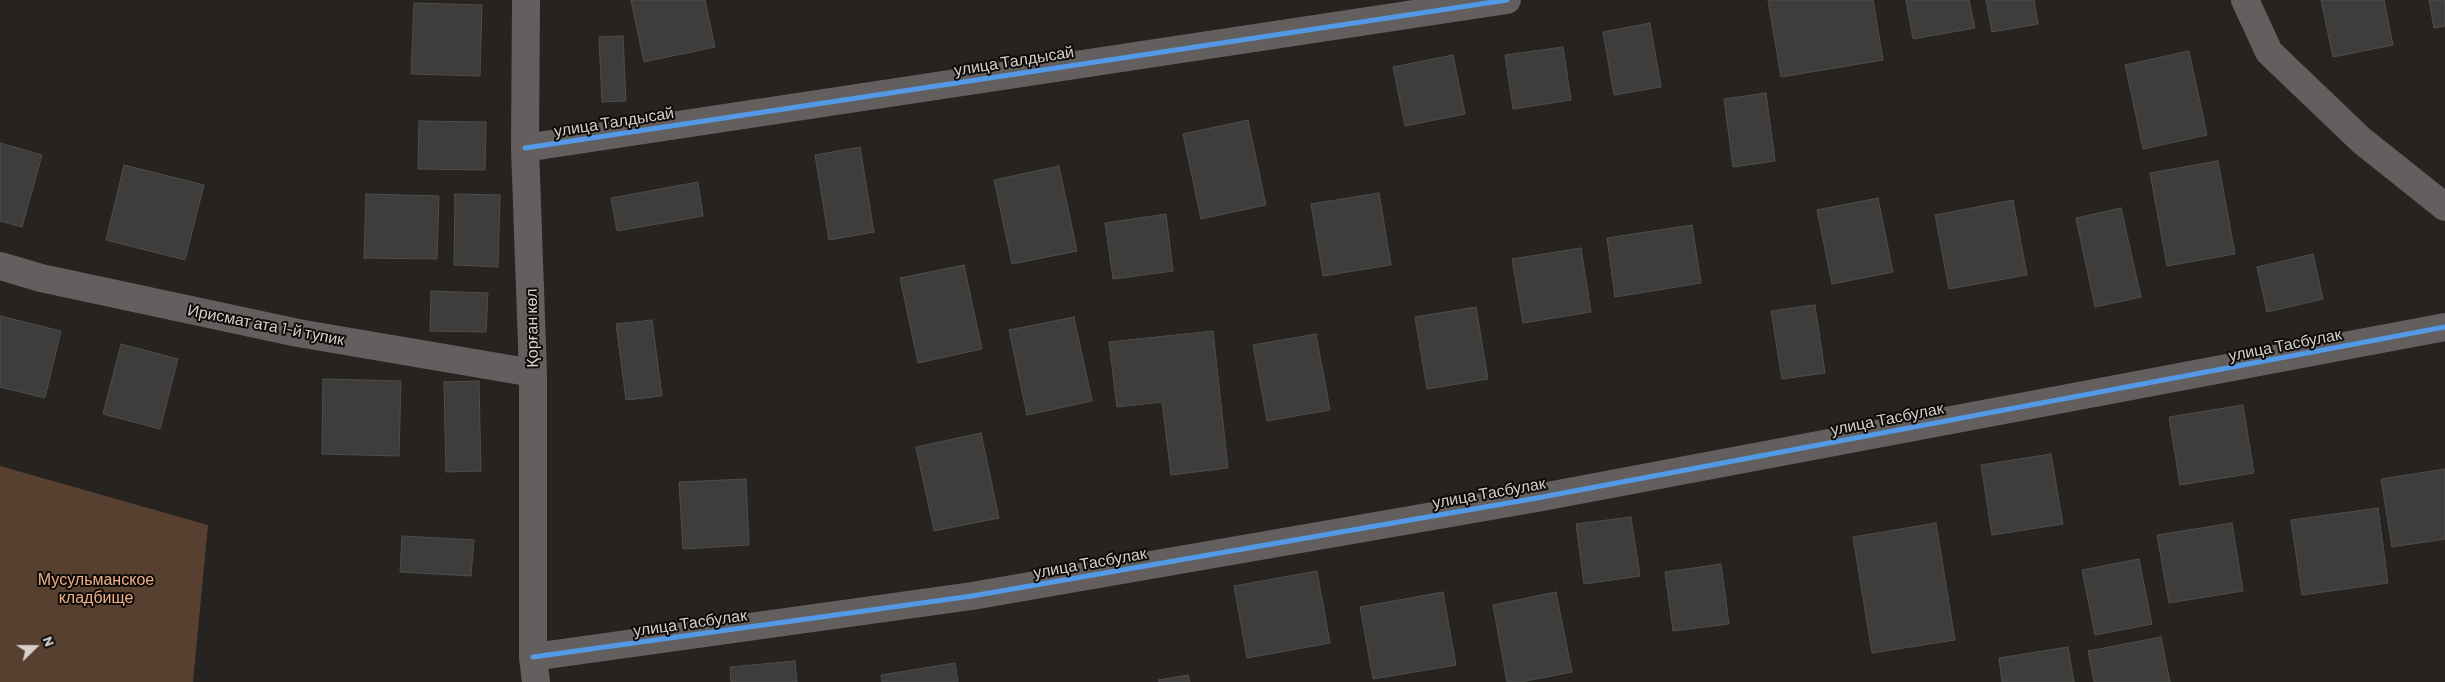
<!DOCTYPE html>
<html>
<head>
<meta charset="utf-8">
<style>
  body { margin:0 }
  #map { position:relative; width:2445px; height:682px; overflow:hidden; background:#262320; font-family:Barlow,sans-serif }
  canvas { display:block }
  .north { position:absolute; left:10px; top:622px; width:50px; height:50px; -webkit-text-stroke:4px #0f0c0a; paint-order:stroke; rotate:68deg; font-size:14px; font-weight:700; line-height:20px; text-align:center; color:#d4d0ce }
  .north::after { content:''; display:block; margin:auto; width:18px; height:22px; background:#d4d0ce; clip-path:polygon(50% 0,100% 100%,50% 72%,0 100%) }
</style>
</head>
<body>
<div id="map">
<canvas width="2445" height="682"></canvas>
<div class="north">N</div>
</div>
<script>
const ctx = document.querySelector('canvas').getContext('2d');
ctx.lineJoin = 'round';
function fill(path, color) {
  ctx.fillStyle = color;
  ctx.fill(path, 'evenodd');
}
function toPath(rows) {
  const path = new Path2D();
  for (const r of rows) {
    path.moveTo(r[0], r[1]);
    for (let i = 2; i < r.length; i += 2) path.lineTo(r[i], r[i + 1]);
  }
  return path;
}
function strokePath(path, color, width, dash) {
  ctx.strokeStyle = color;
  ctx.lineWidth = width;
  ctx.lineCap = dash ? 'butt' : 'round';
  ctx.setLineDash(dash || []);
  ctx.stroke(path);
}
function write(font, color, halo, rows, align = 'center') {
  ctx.font = font + ' Barlow,sans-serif';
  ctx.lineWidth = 4;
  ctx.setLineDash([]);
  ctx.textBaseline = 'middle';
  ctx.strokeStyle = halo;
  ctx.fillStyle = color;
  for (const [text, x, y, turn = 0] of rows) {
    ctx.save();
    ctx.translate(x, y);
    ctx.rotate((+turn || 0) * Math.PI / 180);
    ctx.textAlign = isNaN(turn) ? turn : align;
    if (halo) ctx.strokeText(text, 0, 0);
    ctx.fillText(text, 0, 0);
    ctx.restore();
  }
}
const green = toPath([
  [0,466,208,525,193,682,0,682]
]);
const building = toPath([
  [631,0,705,0,715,47,644,62,631,0],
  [1768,0,1873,0,1883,60,1781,77,1768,0],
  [1906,0,1969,0,1975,28,1913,39,1906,0],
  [1986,0,2034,0,2038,24,1992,32,1986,0],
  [2321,0,2384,0,2393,45,2333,57,2321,0],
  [2429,0,2445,0,2445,26,2434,28,2429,0],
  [414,3,482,5,480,76,411,74,414,3],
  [1650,23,1661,87,1614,95,1603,32,1650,23],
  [623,36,626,101,602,102,599,37,623,36],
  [1563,47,1571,100,1513,109,1505,55,1563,47],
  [2189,51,2207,135,2143,149,2125,65,2189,51],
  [1453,55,1465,114,1405,126,1393,67,1453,55],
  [1766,93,1775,161,1733,167,1724,99,1766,93],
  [1248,120,1266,205,1201,219,1183,134,1248,120],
  [419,121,486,122,485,170,418,169,419,121],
  [0,143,42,155,22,227,0,221,0,143],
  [860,147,874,232,829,240,815,155,860,147],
  [2218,161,2235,254,2167,266,2150,173,2218,161],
  [124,165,204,185,185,260,106,240,124,165],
  [1059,166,1077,251,1012,264,994,180,1059,166],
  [698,182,703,216,617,231,611,198,698,182],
  [1379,193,1391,265,1323,276,1311,204,1379,193],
  [366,194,439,196,437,259,364,258,366,194],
  [455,194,500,195,498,267,454,265,455,194],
  [1878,198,1893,272,1832,284,1817,210,1878,198],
  [2013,200,2027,275,1949,289,1935,215,2013,200],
  [2121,208,2141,297,2095,307,2076,218,2121,208],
  [1166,214,1173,271,1113,279,1105,223,1166,214],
  [1692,225,1701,283,1615,297,1607,238,1692,225],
  [1581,248,1591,312,1523,323,1512,259,1581,248],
  [2313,254,2323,299,2267,312,2257,267,2313,254],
  [964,265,982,349,918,363,900,278,964,265],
  [431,291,488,293,486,332,430,331,431,291],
  [1815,305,1825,373,1782,379,1771,311,1815,305],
  [1476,307,1488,379,1427,389,1415,317,1476,307],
  [0,316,61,331,45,398,0,387,0,316],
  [1074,317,1092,401,1027,415,1009,330,1074,317],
  [652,320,662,396,626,400,616,324,652,320],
  [1213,331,1228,468,1171,475,1162,402,1117,407,1109,342,1213,331],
  [1316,334,1330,410,1267,421,1253,345,1316,334],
  [121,344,178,359,160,429,103,414,121,344],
  [323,379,401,381,399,456,322,454,323,379],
  [479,381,481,471,446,472,444,382,479,381],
  [2243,405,2254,473,2180,485,2169,417,2243,405],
  [981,433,999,518,934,531,916,447,981,433],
  [2051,454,2063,524,1992,535,1981,465,2051,454],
  [2445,469,2445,539,2392,547,2381,479,2445,469],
  [746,479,749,545,683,549,679,482,746,479],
  [2378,508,2388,583,2302,595,2291,520,2378,508],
  [1631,517,1640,576,1584,584,1576,524,1631,517],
  [1936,523,1955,640,1872,653,1853,537,1936,523],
  [2232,523,2243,591,2169,603,2157,535,2232,523],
  [402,536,474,540,471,576,400,572,402,536],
  [2139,559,2152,624,2095,635,2082,570,2139,559],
  [1721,564,1729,624,1673,631,1665,572,1721,564],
  [1317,571,1330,643,1247,658,1234,586,1317,571],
  [1443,592,1456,665,1373,679,1360,607,1443,592],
  [1556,592,1572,672,1521,682,1507,682,1493,605,1556,592],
  [2161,637,2170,682,2094,682,2088,651,2161,637],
  [2068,647,2074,682,2002,682,1999,658,2068,647],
  [795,661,797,682,731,682,730,667,795,661],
  [955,663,958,682,882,682,881,675,955,663],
  [1188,675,1190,682,1159,682,1158,680,1188,675]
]);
const minor = toPath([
  [526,0,525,148,533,373,533,657,536,682],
  [2245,0,2269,52,2361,140,2445,207],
  [525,148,1507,0],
  [0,266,41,278,298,333,533,373],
  [533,657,972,596,1537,498,2445,327]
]);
const cycleway = toPath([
  [525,148,1507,0],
  [533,657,972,596,1537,498,2445,327]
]);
const streetNames = [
  ["улица Талдысай",1014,61,-9],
  ["улица Талдысай",614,122,-9],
  ["Ирисмат ата 1-й тупик",266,325,11],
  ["Қорған көл",532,328,-91],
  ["улица Тасбулак",2285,345,-11],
  ["улица Тасбулак",1887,419,-11],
  ["улица Тасбулак",1489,493,-10],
  ["улица Тасбулак",1090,563,-10],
  ["улица Тасбулак",690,623,-8]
];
const parkNames = [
  ["Мусульманское",96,580],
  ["кладбище",96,598]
];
fill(green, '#584030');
fill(building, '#3e3d3c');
strokePath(building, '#4e4e4d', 1);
strokePath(minor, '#625f5e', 28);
strokePath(cycleway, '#5399e6', 5);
write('16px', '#d4d0ce', '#0f0c0a', streetNames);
write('16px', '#efaf86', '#0f0c0a', parkNames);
</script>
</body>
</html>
